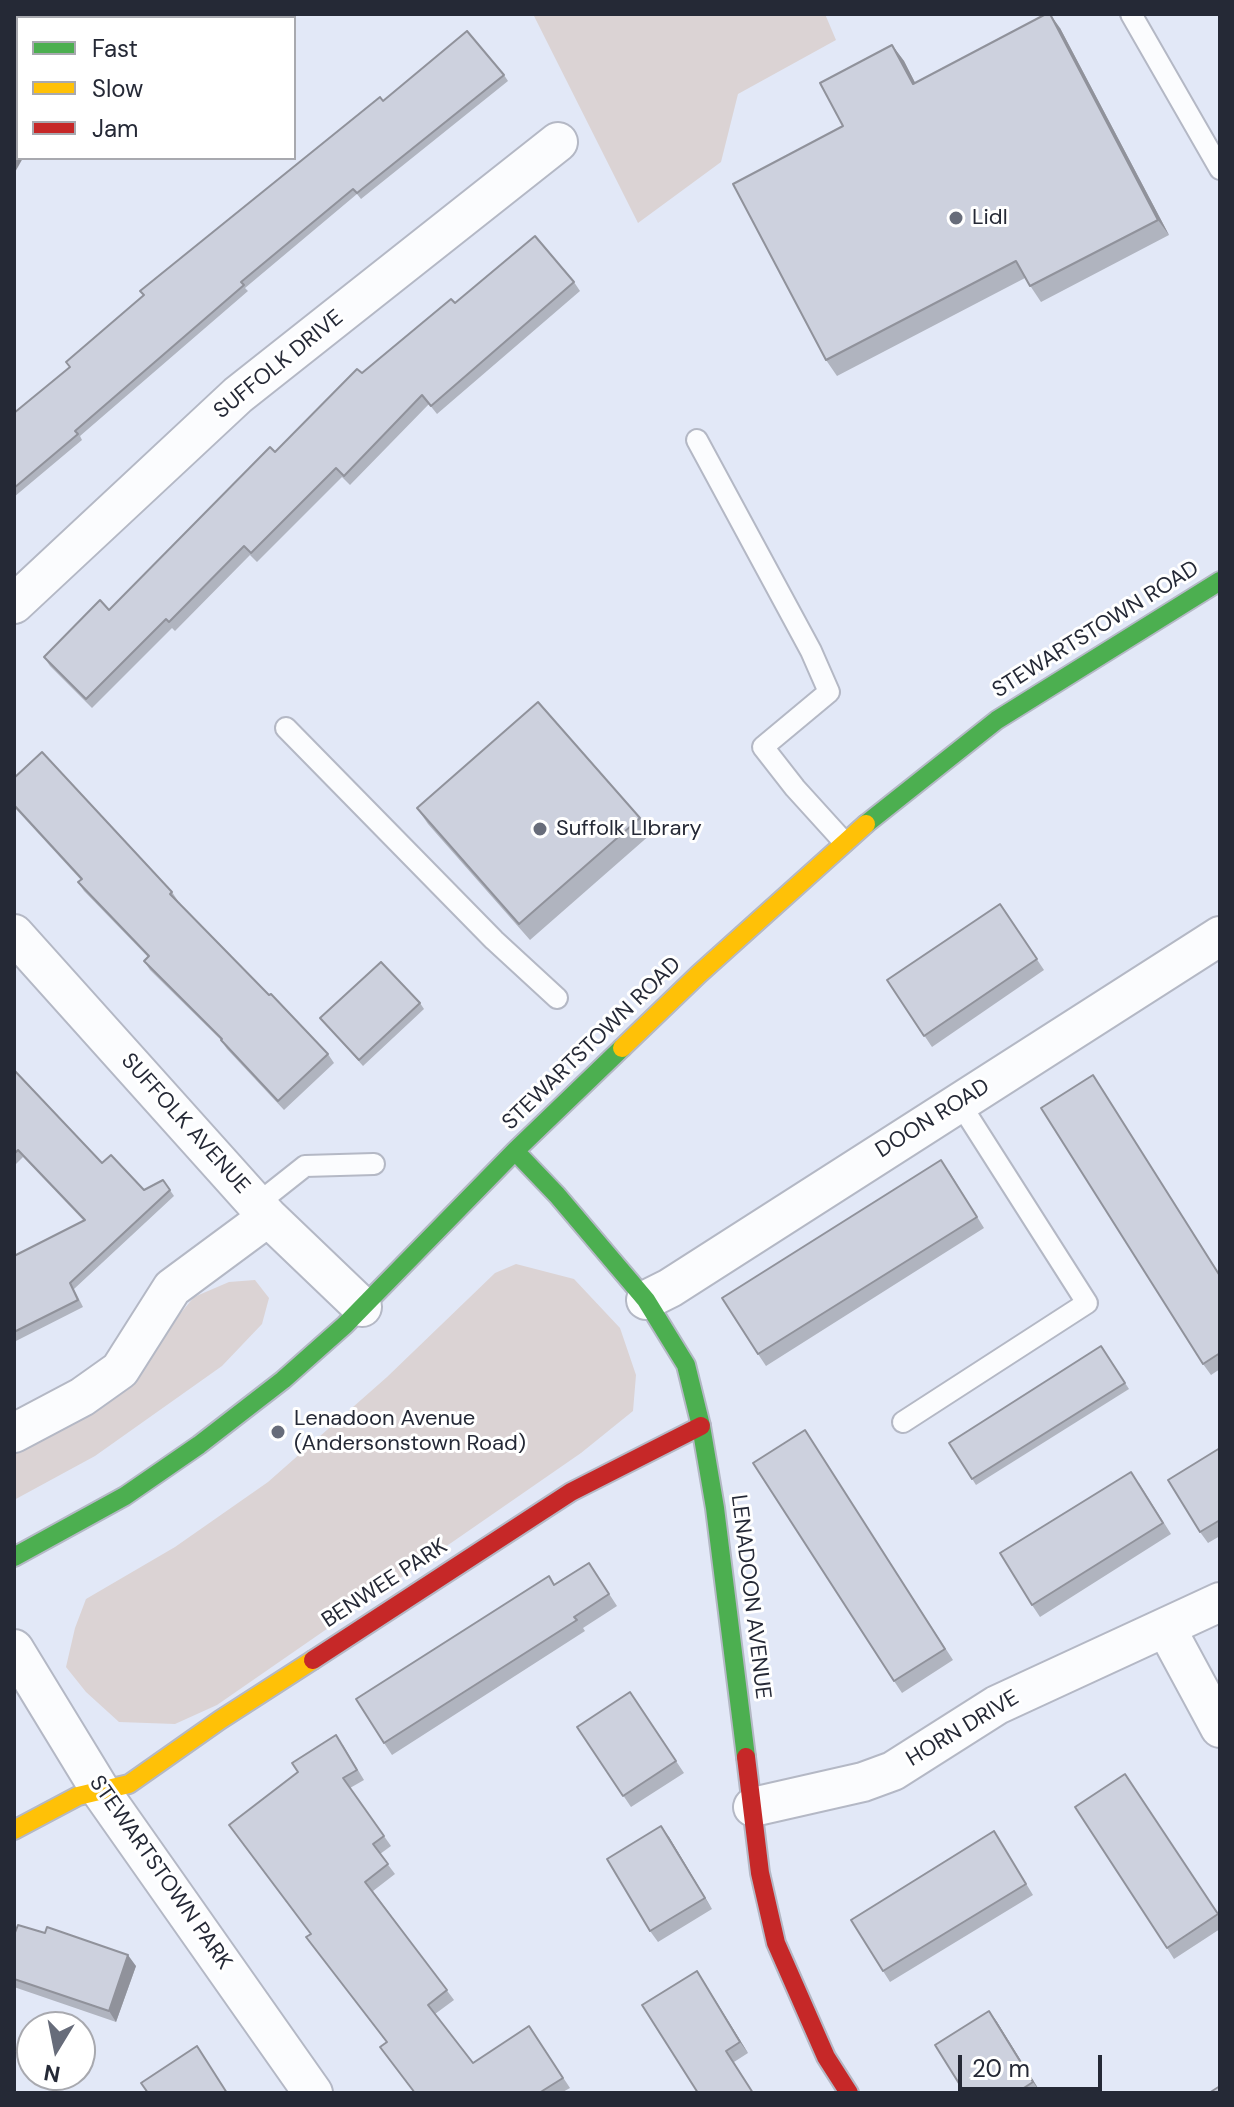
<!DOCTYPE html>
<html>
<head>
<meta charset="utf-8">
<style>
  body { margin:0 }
  #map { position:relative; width:1234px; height:2107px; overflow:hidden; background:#e2e8f7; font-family:"DM Sans",sans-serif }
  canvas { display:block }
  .frame { position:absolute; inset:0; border:16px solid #252936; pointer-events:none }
  .legend { position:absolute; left:16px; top:16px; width:280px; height:144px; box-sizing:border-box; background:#fff; border:2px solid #a8a9af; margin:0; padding:10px 14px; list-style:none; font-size:24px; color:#252936 }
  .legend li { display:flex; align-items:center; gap:16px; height:40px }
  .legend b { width:40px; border:2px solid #a8a9af }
  .north { position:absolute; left:16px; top:2011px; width:80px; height:80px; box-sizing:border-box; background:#fff; border:2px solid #a8a9af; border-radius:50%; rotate:190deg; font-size:22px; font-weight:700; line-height:32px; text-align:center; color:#252936 }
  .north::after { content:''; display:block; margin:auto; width:28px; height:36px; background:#676c7a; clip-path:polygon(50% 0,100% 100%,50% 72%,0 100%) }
  .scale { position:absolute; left:958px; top:2055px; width:144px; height:36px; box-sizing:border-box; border:4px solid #252936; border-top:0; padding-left:10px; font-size:24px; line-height:28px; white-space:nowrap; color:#252936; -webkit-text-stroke:6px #fff; paint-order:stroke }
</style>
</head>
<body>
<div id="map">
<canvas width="1234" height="2107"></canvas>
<div class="frame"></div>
<ul class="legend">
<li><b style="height:10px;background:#4caf50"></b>Fast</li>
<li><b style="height:10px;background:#ffc107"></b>Slow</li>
<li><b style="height:10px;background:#c62828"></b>Jam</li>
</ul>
<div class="north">N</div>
<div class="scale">20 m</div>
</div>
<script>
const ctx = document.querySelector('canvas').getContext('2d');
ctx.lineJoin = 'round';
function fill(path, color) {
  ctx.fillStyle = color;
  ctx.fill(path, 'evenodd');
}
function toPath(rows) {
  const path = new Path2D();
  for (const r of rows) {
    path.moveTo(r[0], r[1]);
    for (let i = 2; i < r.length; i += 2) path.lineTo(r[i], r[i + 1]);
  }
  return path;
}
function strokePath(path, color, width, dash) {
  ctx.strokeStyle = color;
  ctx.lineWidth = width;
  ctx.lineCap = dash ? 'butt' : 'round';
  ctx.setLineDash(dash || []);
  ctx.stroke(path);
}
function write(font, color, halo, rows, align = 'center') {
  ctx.font = font + ' "DM Sans",sans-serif';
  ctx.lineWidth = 6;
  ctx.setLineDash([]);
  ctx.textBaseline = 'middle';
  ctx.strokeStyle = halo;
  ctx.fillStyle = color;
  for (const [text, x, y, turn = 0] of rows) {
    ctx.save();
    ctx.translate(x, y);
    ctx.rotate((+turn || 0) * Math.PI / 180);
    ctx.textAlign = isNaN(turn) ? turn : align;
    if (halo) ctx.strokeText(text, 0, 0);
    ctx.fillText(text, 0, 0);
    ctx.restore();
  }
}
const green = toPath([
  [533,14,825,14,836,40,738,94,721,162,638,223],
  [516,1264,574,1279,620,1328,636,1375,633,1411,581,1453,217,1705,175,1724,119,1722,86,1692,66,1667,75,1628,86,1599,175,1547,268,1482,387,1377,495,1273],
  [255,1280,269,1298,262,1324,222,1366,95,1456,14,1500,14,1453,124,1390,164,1333,194,1297,229,1282]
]);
const lane = toPath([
  [1131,14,1220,169],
  [697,440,811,651,829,692,763,747,795,788,844,842],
  [286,728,494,940,557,998],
  [257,1204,305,1166,374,1164],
  [903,1422,1087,1303,959,1102]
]);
const street = toPath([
  [14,604,238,395,558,142],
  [14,934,268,1217,362,1307],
  [646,1300,670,1288,1220,936],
  [14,1433,82,1397,120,1370,172,1288,268,1217],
  [1166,1628,1220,1728],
  [14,1649,100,1790,313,2093],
  [753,1807,863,1782,893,1771,997,1705,1220,1602]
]);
const fast = toPath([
  [866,824,997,720,1220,581],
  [515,1151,557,1195,646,1300,686,1365,701,1426,715,1508,746,1757],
  [14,1557,125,1496,199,1445,283,1380,345,1325,515,1151,622,1048]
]);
const slow = toPath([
  [622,1048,699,974,866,824],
  [14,1830,78,1796,129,1784,220,1720,313,1660]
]);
const jam = toPath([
  [313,1660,571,1492,701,1426],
  [746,1757,760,1873,776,1943,826,2057,849,2093]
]);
const wall = toPath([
  [1060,28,1169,235,1041,302,1025,278,837,376,826,360,843,126,892,45,904,61,915,83],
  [504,75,508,81,361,199,357,194,245,288,248,291,80,436,82,440,14,497,14,413,70,367,383,101],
  [574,282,580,291,437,414,429,404,350,485,342,477,257,562,250,555,175,631,172,628,92,708,50,666,44,657,109,610,275,452,362,373,455,303],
  [14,778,172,892,178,901,178,902,328,1054,334,1063,284,1110,227,1049,221,1040,150,970,144,961,148,957,84,891,78,882,81,880,14,807],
  [417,808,640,818,651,834,530,940,428,824],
  [1000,904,1044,970,932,1047,887,980],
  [420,1003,424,1009,363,1066,320,1018],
  [14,1070,102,1163,144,1190,163,1180,174,1196,74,1289,83,1307,14,1342,14,1256,84,1221,23,1157,15,1165,14,1164],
  [1100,1087,1220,1275,1220,1369,1211,1375,1203,1364],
  [949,1171,984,1228,766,1366,758,1354],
  [1101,1346,1129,1389,976,1485,949,1443],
  [812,1442,953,1660,902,1693,894,1681],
  [1220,1448,1220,1536,1208,1543,1200,1532],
  [1139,1483,1171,1534,1040,1617,1032,1605],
  [589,1563,617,1606,583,1628,585,1631,392,1755,384,1743,554,1584],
  [630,1692,684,1773,631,1807,577,1727],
  [343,1745,364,1780,350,1788,391,1846,380,1854,395,1874,373,1891,454,2000,435,2014,473,2063,529,2026,570,2088,561,2093,415,2093,386,2042,311,1934],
  [1125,1774,1220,1917,1220,1929,1174,1959,1167,1948],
  [994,1831,1033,1895,890,1982,883,1971],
  [669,1837,712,1909,658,1942,650,1931],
  [14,1935,136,1966,116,2022,14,1987],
  [704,1982,748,2053,734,2062,642,2005],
  [989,2011,997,2022,1041,2093,965,2093]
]);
const shadedWall = toPath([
  [1050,14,1060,28,1169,235,1158,220],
  [892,45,904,61,924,100,913,84],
  [18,154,18,158,23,158,14,174,14,161],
  [661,1826,669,1837,712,1909,705,1898],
  [128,1955,136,1966,116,2022,109,2011],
  [697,1971,704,1982,748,2053,740,2042],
  [989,2011,997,2022,1041,2093,1033,2082]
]);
const building = toPath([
  [23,14,68,14,67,18,23,18,23,14],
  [1046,14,1050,14,1158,220,1030,286,1016,261,826,360,733,184,843,126,820,83,892,45,913,84,1046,14],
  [15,29,18,30,18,154,14,161,15,29],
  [467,31,504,75,357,193,353,189,241,282,244,285,75,431,78,434,14,488,14,413,70,367,66,362,144,295,140,291,380,97,383,101,467,31],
  [535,236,574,282,431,406,422,395,344,476,336,468,251,553,244,546,169,622,166,619,86,699,44,657,100,600,109,610,270,447,275,452,357,369,362,373,451,299,455,303,535,236],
  [538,702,640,818,519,924,417,808,538,702],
  [42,752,172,892,170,894,269,995,271,994,328,1054,278,1101,221,1040,222,1039,144,961,149,956,78,882,82,879,14,805,14,778,42,752],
  [1000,904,1037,959,924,1036,887,980,1000,904],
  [381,962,420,1003,359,1060,320,1018,381,962],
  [14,1070,102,1163,111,1155,144,1190,163,1180,170,1190,70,1283,78,1300,14,1332,14,1256,85,1220,18,1150,14,1154,14,1070],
  [1093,1075,1220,1276,1220,1353,1203,1364,1041,1108,1093,1075],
  [941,1160,977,1217,758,1354,722,1298,941,1160],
  [1101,1346,1125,1383,972,1479,949,1443,1101,1346],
  [805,1430,945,1649,894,1681,753,1463,805,1430],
  [1220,1448,1220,1520,1200,1532,1168,1480,1220,1448],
  [1131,1472,1163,1523,1032,1605,1000,1553,1131,1472],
  [589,1563,609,1594,574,1617,577,1620,384,1743,356,1699,549,1576,554,1585,589,1563],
  [630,1692,676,1761,623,1796,577,1727,630,1692],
  [336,1735,357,1770,343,1778,384,1836,373,1844,388,1864,365,1882,447,1990,428,2005,473,2063,529,2026,563,2078,539,2093,415,2093,380,2047,387,2042,306,1937,311,1934,229,1825,298,1772,292,1763,336,1735],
  [1125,1774,1218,1914,1167,1948,1075,1807,1125,1774],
  [661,1826,705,1898,650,1931,607,1859,661,1826],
  [994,1831,1026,1884,883,1971,851,1920,994,1831],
  [18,1925,45,1933,47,1927,128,1955,109,2011,14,1979,14,1935,18,1925],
  [697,1971,740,2042,726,2051,753,2093,698,2093,642,2005,697,1971],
  [989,2011,1033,2082,1016,2093,965,2093,935,2045,989,2011],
  [197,2046,227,2093,148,2093,141,2083,197,2046],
  [1220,2086,1220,2093,1209,2093,1220,2086]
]);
const markers = [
  [956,218,8,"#676c7a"],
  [540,829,8,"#676c7a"],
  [278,1432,8,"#676c7a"]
];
const poiNames = [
  ["Lidl",972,218],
  ["Suffolk LIbrary",556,829],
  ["Lenadoon Avenue",294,1419],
  ["(Andersonstown Road)",294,1444]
];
const streetNames = [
  ["SUFFOLK DRIVE",279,365,-39],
  ["STEWARTSTOWN ROAD",1096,630,-32],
  ["STEWARTSTOWN ROAD",592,1044,-44],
  ["DOON ROAD",933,1119,-32],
  ["SUFFOLK AVENUE",185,1124,48],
  ["BENWEE PARK",385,1584,-33],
  ["LENADOON AVENUE",750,1597,83],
  ["HORN DRIVE",963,1729,-31],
  ["STEWARTSTOWN PARK",160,1873,55]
];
fill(green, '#dbd3d4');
strokePath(lane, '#b4b8c5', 24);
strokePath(street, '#b4b8c5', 42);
strokePath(fast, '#b4b8c5', 22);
strokePath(slow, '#b4b8c5', 22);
strokePath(jam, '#b4b8c5', 22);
strokePath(lane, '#fbfcfe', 20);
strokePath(street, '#fbfcfe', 38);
strokePath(fast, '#4caf50', 18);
strokePath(slow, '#ffc107', 18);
strokePath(jam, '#c62828', 18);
fill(wall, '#b0b4bf');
fill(shadedWall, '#90929b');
fill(building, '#cdd1de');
strokePath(building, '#90929b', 2);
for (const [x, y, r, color] of markers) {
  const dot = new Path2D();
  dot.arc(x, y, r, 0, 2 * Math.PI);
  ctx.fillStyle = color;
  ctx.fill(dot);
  strokePath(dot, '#fff', 3);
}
write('22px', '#252936', '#fff', poiNames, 'left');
write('22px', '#252936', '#fff', streetNames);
</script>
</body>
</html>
